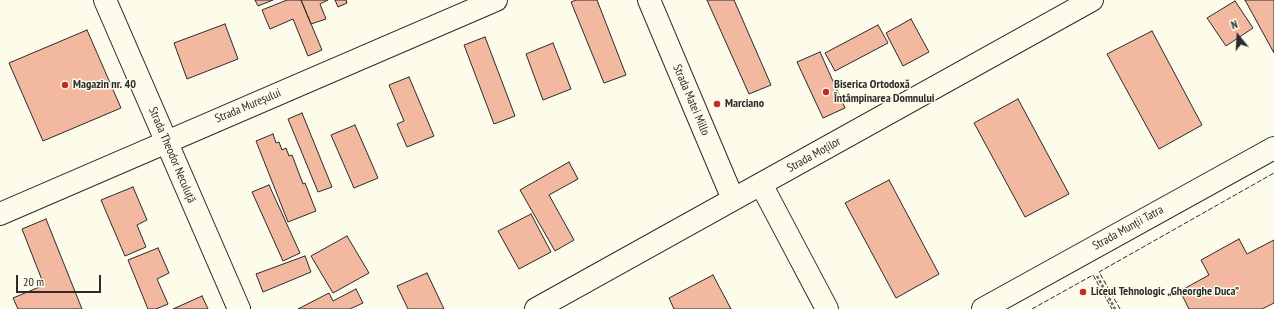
<!DOCTYPE html>
<html>
<head>
<meta charset="utf-8">
<style>
  body { margin:0 }
  #map { position:relative; width:1274px; height:309px; overflow:hidden; background:#fdfbea; font-family:"PT Sans Narrow",sans-serif }
  canvas { display:block }
  .north { position:absolute; left:1218px; top:16px; width:40px; height:40px; -webkit-text-stroke:3px #fdfbea; paint-order:stroke; rotate:342deg; font-size:11px; font-weight:700; line-height:16px; text-align:center; color:#2b2b2b }
  .north::after { content:''; display:block; margin:auto; width:14px; height:18px; background:#2b2b2b; clip-path:polygon(50% 0,100% 100%,50% 72%,0 100%) }
  .scale { position:absolute; left:16px; top:275px; width:85px; height:18px; box-sizing:border-box; border:2px solid #2b2b2b; border-top:0; padding-left:5px; font-size:12px; line-height:14px; white-space:nowrap; color:#2b2b2b; -webkit-text-stroke:3px #fdfbea; paint-order:stroke }
</style>
</head>
<body>
<div id="map">
<canvas width="1274" height="309"></canvas>
<div class="north">N</div>
<div class="scale">20 m</div>
</div>
<script>
const ctx = document.querySelector('canvas').getContext('2d');
ctx.lineJoin = 'round';
function fill(path, color) {
  ctx.fillStyle = color;
  ctx.fill(path, 'evenodd');
}
function toPath(rows) {
  const path = new Path2D();
  for (const r of rows) {
    path.moveTo(r[0], r[1]);
    for (let i = 2; i < r.length; i += 2) path.lineTo(r[i], r[i + 1]);
  }
  return path;
}
function strokePath(path, color, width, dash) {
  ctx.strokeStyle = color;
  ctx.lineWidth = width;
  ctx.lineCap = dash ? 'butt' : 'round';
  ctx.setLineDash(dash || []);
  ctx.stroke(path);
}
function write(font, color, halo, rows, align = 'center') {
  ctx.font = font + ' "PT Sans Narrow",sans-serif';
  ctx.lineWidth = 3;
  ctx.setLineDash([]);
  ctx.textBaseline = 'middle';
  ctx.strokeStyle = halo;
  ctx.fillStyle = color;
  for (const [text, x, y, turn = 0] of rows) {
    ctx.save();
    ctx.translate(x, y);
    ctx.rotate((+turn || 0) * Math.PI / 180);
    ctx.textAlign = isNaN(turn) ? turn : align;
    if (halo) ctx.strokeText(text, 0, 0);
    ctx.fillText(text, 0, 0);
    ctx.restore();
  }
}
const building = toPath([
  [255,0,273,0,258,6,255,0],
  [287,0,301,0,322,50,308,56,293,19,270,29,262,10,287,0],
  [301,0,328,0,320,4,326,19,311,24,301,0],
  [335,0,346,0,347,3,338,7,335,0],
  [576,0,597,0,626,75,604,83,571,2,576,0],
  [707,0,734,0,771,85,749,94,707,0],
  [1245,0,1274,0,1274,53,1245,0],
  [1235,1,1253,28,1226,46,1207,18,1235,1],
  [911,19,929,52,903,66,886,33,911,19],
  [225,24,238,59,187,79,174,43,225,24],
  [878,25,888,43,835,71,825,53,878,25],
  [87,30,121,108,43,141,9,63,87,30],
  [1152,31,1202,125,1159,149,1107,54,1152,31],
  [485,37,515,116,494,124,464,45,485,37],
  [553,43,571,89,543,100,526,54,553,43],
  [820,52,845,108,823,118,797,62,820,52],
  [409,77,434,136,407,147,397,124,404,121,389,85,409,77],
  [1018,99,1069,194,1025,217,974,123,1018,99],
  [302,113,332,187,318,192,288,119,302,113],
  [355,125,378,178,354,188,331,135,355,125],
  [273,134,276,143,279,142,282,150,286,148,289,156,292,155,303,184,305,183,316,211,288,222,256,141,273,134],
  [569,162,578,179,549,195,574,240,555,251,520,190,569,162],
  [889,180,939,274,896,298,845,203,889,180],
  [269,185,300,253,283,261,252,192,269,185],
  [133,187,147,220,137,225,146,247,125,256,101,200,133,187],
  [531,214,551,252,519,269,498,231,531,214],
  [46,219,82,309,18,309,13,298,44,285,22,229,46,219],
  [347,236,369,273,333,293,311,256,347,236],
  [1239,239,1247,254,1274,240,1274,303,1262,309,1189,309,1180,291,1209,275,1201,260,1239,239],
  [158,248,169,273,157,279,168,304,156,309,148,309,128,260,158,248],
  [305,256,311,272,263,292,256,274,305,256],
  [427,273,444,309,408,309,397,286,427,273],
  [713,275,731,309,674,309,669,298,713,275],
  [356,289,363,303,350,309,298,309,329,293,333,301,356,289],
  [202,296,208,309,173,309,202,296]
]);
const path = toPath([
  [1097,276,1115,309]
]);
const minor = toPath([
  [105,0,239,309],
  [649,0,733,199],
  [761,184,827,309],
  [0,214,496,0],
  [536,309,1092,0],
  [983,309,1274,148]
]);
const fence = toPath([
  [1032,309,1093,275,1112,309],
  [1120,309,1099,272,1274,173]
]);
const markers = [
  [65,85,4,"#c62828"],
  [826,92,4,"#c62828"],
  [717,104,4,"#c62828"],
  [1083,292,4,"#c62828"]
];
const poiNames = [
  ["Magazin nr. 40",73,85],
  ["Biserica Ortodoxă",834,85],
  ["Întâmpinarea Domnului",834,99],
  ["Marciano",725,104],
  ["Liceul Tehnologic „Gheorghe Duca”",1091,292]
];
const streetNames = [
  ["Strada Matei Millo",691,100,67],
  ["Strada Mureșului",248,106,-23],
  ["Strada Theodor Neculuță",172,155,67],
  ["Strada Moților",814,155,-29],
  ["Strada Munții Tatra",1128,228,-29]
];
fill(building, '#f2b8a0');
strokePath(building, '#2b2b2b', 1);
strokePath(minor, '#2b2b2b', 24);
strokePath(path, '#6a6964', 2.5, [3, 2]);
strokePath(minor, '#fdfbea', 22);
strokePath(fence, '#2b2b2b', 1, [5, 2]);
for (const [x, y, r, color] of markers) {
  const dot = new Path2D();
  dot.arc(x, y, r, 0, 2 * Math.PI);
  ctx.fillStyle = color;
  ctx.fill(dot);
  strokePath(dot, '#fdfbea', 1.5);
}
write('bold 12px', '#2b2b2b', '#fdfbea', poiNames, 'left');
write('12px', '#2b2b2b', '#fdfbea', streetNames);
</script>
</body>
</html>
